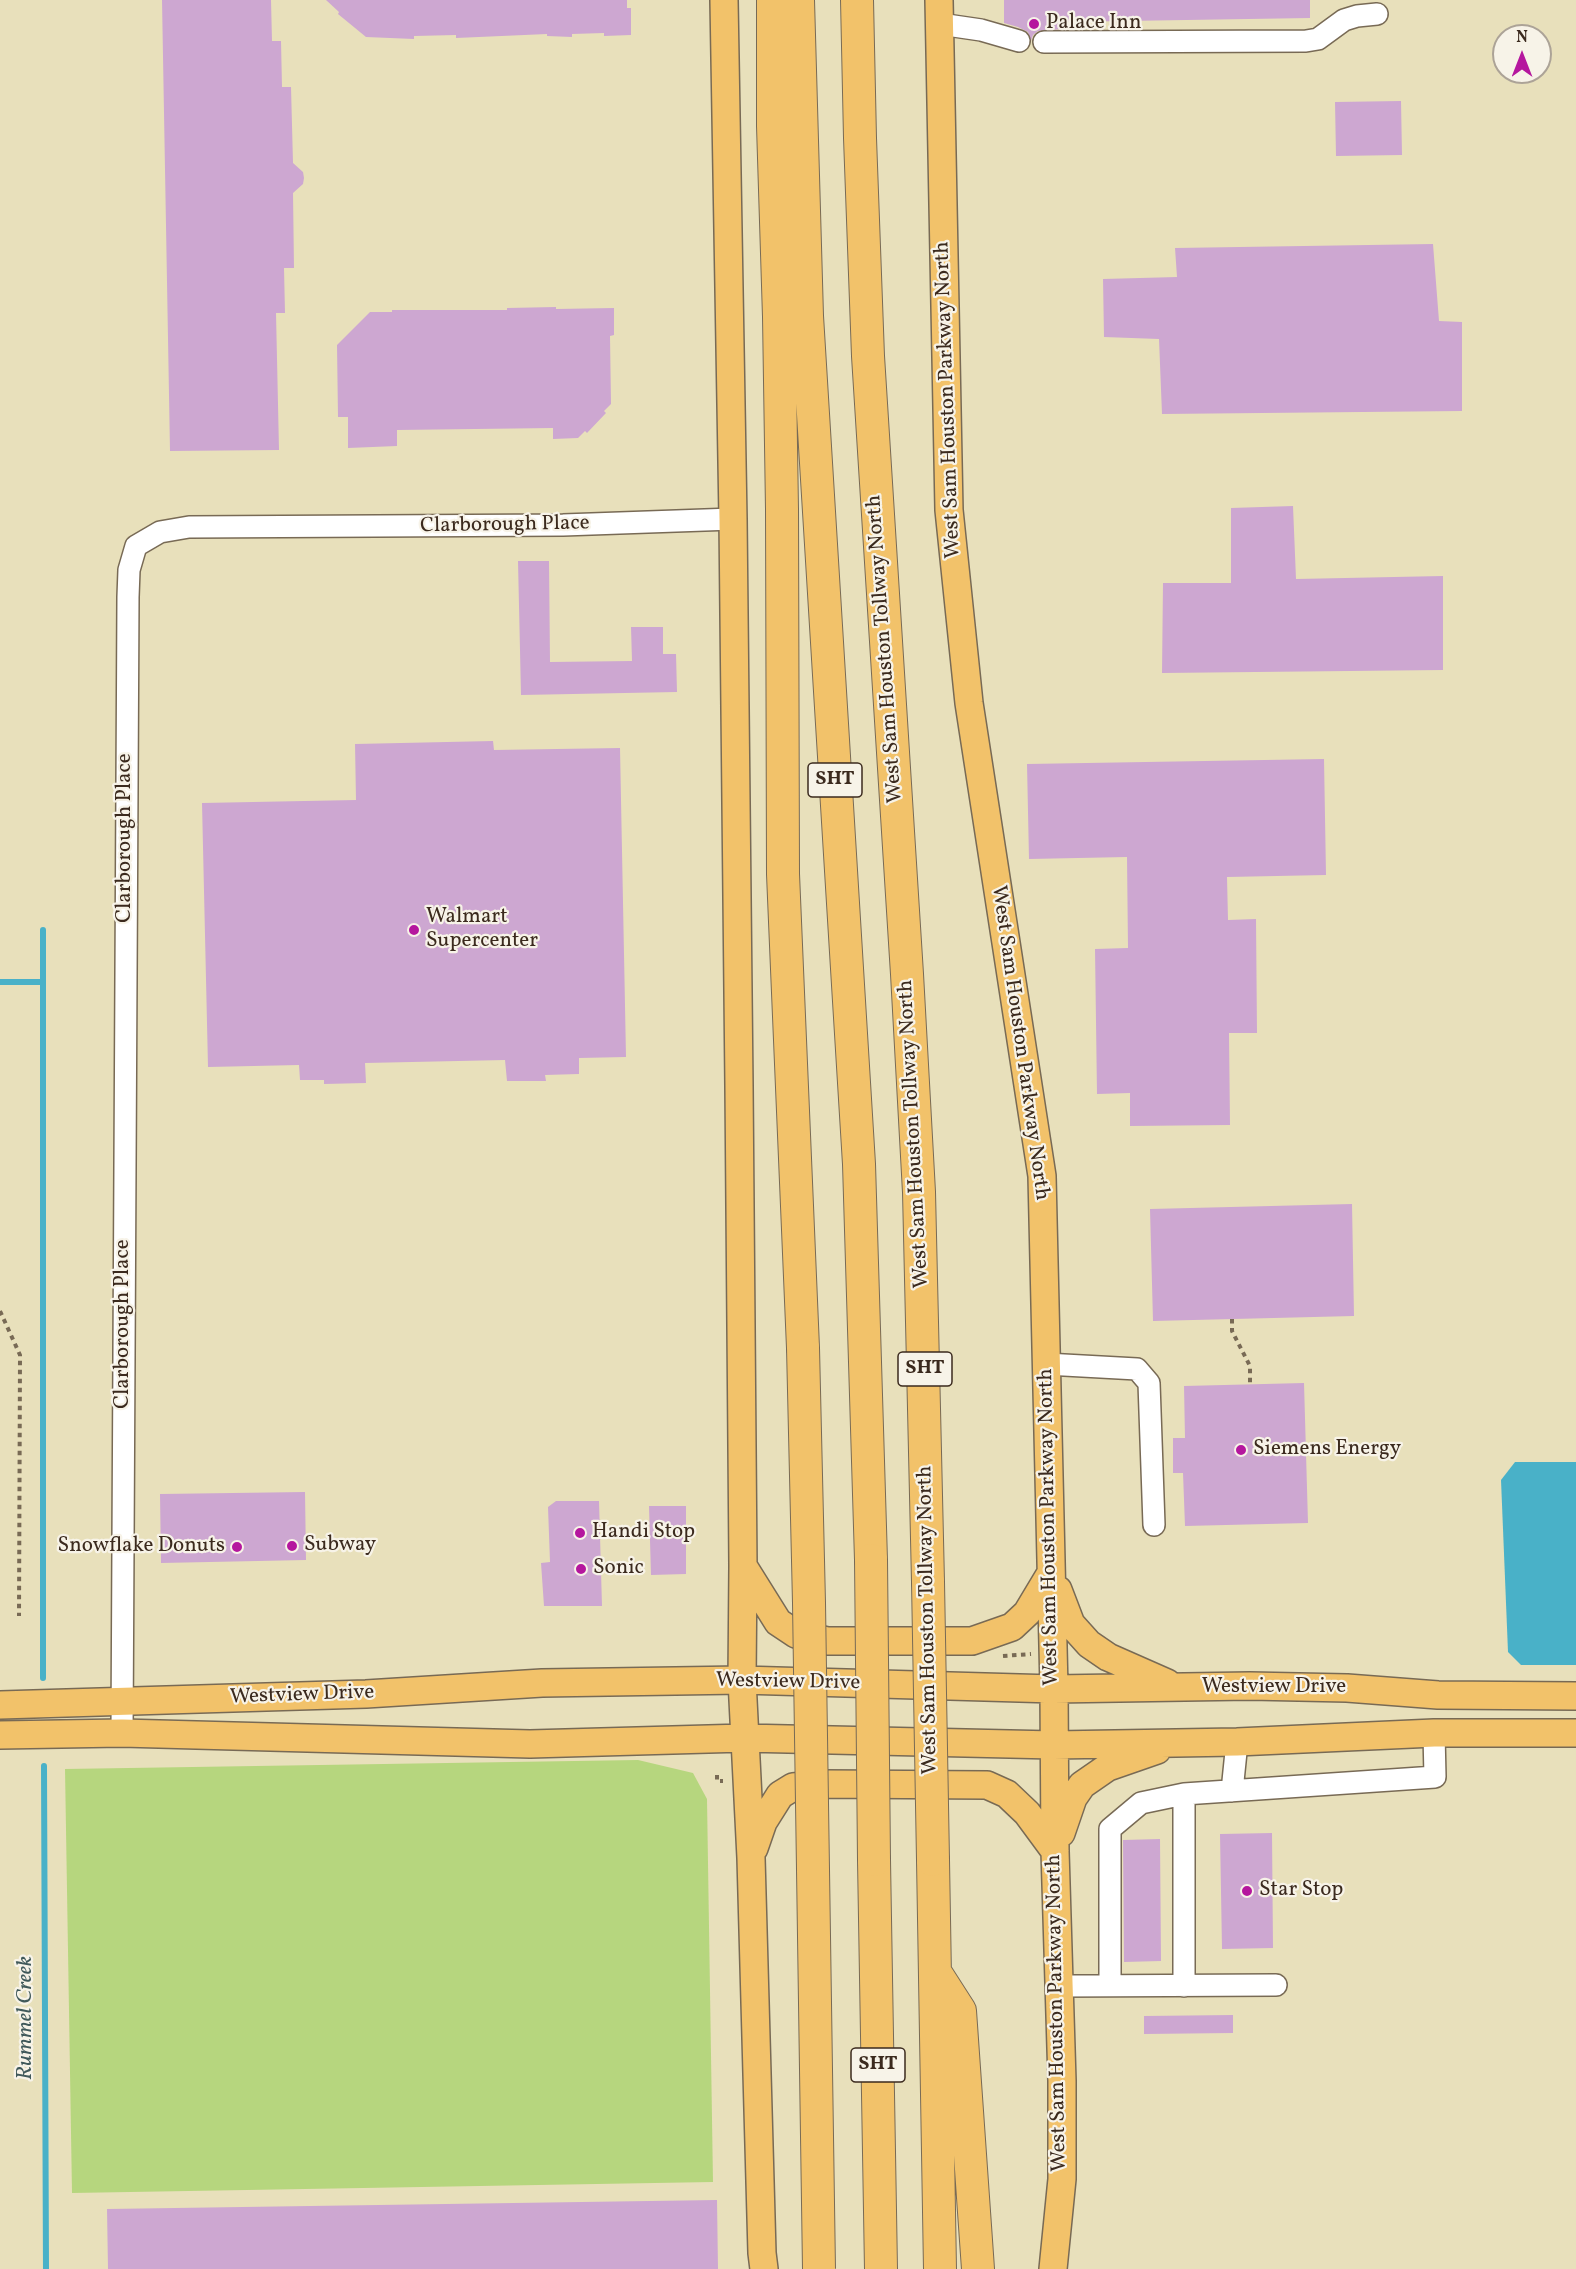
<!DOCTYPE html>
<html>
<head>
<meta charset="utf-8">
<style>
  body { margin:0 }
  #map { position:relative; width:1576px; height:2269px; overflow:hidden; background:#e8e0bb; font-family:Vollkorn,serif }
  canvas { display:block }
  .north { position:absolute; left:1492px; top:24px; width:60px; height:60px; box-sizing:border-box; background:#f7f3e8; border:2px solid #aca397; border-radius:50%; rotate:0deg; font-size:16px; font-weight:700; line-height:24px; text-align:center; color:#3b2a1e }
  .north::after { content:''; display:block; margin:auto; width:21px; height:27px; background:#b5179e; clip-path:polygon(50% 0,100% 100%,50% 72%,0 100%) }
</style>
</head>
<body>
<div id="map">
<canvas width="1576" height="2269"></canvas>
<div class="north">N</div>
</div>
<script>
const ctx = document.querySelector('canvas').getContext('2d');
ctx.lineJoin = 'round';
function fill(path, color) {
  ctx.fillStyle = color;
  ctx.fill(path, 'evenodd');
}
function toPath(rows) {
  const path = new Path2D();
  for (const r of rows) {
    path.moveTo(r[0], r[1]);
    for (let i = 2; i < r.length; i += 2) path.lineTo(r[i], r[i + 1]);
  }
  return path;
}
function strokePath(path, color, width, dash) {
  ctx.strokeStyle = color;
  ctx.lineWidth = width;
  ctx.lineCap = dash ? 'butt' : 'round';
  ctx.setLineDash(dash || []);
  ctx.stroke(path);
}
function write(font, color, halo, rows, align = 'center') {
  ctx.font = font + ' Vollkorn,serif';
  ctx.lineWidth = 4.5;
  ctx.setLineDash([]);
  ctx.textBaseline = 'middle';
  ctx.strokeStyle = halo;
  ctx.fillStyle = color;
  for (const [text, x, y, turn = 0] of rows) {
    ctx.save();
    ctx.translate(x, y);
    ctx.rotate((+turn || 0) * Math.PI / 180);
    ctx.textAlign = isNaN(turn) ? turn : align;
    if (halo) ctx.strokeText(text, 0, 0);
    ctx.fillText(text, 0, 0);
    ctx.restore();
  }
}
const green = toPath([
  [638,1760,693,1773,707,1799,713,2182,72,2193,65,1769]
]);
const water = toPath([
  [1515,1462,1576,1462,1576,1665,1521,1665,1508,1652,1501,1480]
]);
const stream = toPath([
  [43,930,43,1678],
  [0,982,43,982],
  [44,1766,46,2269]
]);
const building = toPath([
  [162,0,271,0,272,41,281,41,282,87,291,87,293,163,303,172,304,178,303,184,293,193,294,268,284,268,285,313,276,313,279,450,170,451],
  [326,0,627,0,627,8,631,8,631,35,604,36,604,33,572,34,572,37,547,36,547,34,456,38,456,35,414,36,414,39,366,37,338,14,339,12],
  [1004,0,1310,0,1310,18,1063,22,1063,29,1038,31,1033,35,1031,41,1028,32,1018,27,1004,23],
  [1401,101,1402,155,1336,156,1335,102],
  [1433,244,1439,321,1462,322,1462,411,1162,414,1159,339,1104,337,1103,279,1177,277,1175,248],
  [556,307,556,309,614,308,614,335,610,336,611,404,604,411,606,413,587,433,585,431,578,438,553,439,553,428,397,430,397,446,348,448,348,417,338,417,337,345,370,312,392,312,392,310,507,310,507,308],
  [1293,506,1296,579,1443,576,1443,670,1162,673,1163,583,1231,583,1231,508],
  [518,561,549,561,550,662,632,661,631,627,663,627,663,654,676,654,677,692,521,695],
  [493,741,494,750,620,748,626,1057,579,1058,579,1074,545,1075,546,1081,507,1081,505,1060,365,1063,366,1083,324,1084,324,1080,300,1080,299,1065,208,1067,202,803,356,800,355,744],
  [1324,759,1326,875,1227,877,1228,920,1256,919,1257,1033,1229,1033,1230,1125,1130,1126,1130,1093,1097,1094,1095,949,1128,948,1127,857,1029,859,1027,764],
  [1352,1204,1354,1316,1153,1321,1150,1209],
  [1304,1383,1308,1523,1185,1526,1183,1473,1173,1473,1173,1438,1185,1438,1184,1386],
  [305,1492,306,1560,161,1563,160,1494],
  [556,1501,599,1501,602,1606,544,1606,541,1563,550,1562,548,1507],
  [649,1506,686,1506,686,1574,651,1575],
  [1272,1833,1273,1948,1222,1949,1220,1834],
  [1160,1839,1161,1961,1124,1962,1123,1840],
  [1233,2015,1233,2033,1144,2034,1144,2016],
  [717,2200,718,2269,108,2269,107,2209]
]);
const path = toPath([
  [0,1311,20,1355,19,1616],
  [1232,1319,1232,1331,1250,1366,1250,1384],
  [1003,1656,1031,1654],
  [717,1775,717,1781,723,1781]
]);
const minor = toPath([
  [940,24,981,30,1019,41],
  [1044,42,1306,41,1318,39,1344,20,1357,16,1377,14],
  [1046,1364,1137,1369,1149,1383,1154,1525],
  [122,1733,128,597,129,570,136,546,160,532,189,527,563,525,733,519],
  [1232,1791,1237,1742],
  [1184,1794,1184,1986],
  [1060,1986,1276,1985],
  [1110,1986,1110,1829,1141,1803,1184,1794,1435,1777,1434,1733]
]);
const major = toPath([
  [724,0,733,519,739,1086,743,1566,742,1680,751,1858,762,2253,764,2269],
  [939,0,949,510,969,703,1042,1176,1054,1689,1055,1851,1062,2081,1062,2179,1053,2269],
  [743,1566,778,1622,796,1634,827,1641,972,1641,1012,1627,1027,1613,1051,1573],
  [1058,1590,1071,1624,1089,1644,1108,1657,1167,1683],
  [0,1705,366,1694,542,1683,742,1680,1054,1689,1250,1686,1347,1688,1438,1695,1576,1696],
  [0,1735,122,1733,530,1744,744,1738,1054,1745,1237,1742,1434,1733,1576,1733],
  [1061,1833,1073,1798,1082,1785,1108,1767,1157,1750],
  [754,1848,763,1822,780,1795,793,1787,825,1784,987,1785,1007,1794,1027,1813,1055,1851]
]);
const highway = toPath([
  [773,0,773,126,779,317,782,509,783,874,803,1348],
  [798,0,807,316,859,1164,871,1560],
  [857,0,860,138,868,356,907,974,919,1192,928,1582],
  [874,1860,881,2269],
  [933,1860,940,2269],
  [935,1972,960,2011,978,2269]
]);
const highwayBridge = toPath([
  [803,1348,809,1603,819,2269],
  [871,1560,874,1860],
  [928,1582,933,1860]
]);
const markers = [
  [1034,24,6,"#b5179e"],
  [414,930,6,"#b5179e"],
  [1241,1450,6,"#b5179e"],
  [580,1533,6,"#b5179e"],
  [292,1546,6,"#b5179e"],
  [237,1547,6,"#b5179e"],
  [581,1569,6,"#b5179e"],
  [1247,1891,6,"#b5179e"]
];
const shields = [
  [835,780,54],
  [925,1369,54],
  [878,2065,54]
];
const shieldNames = [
  ["SHT",835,780],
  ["SHT",925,1369],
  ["SHT",878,2065]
];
const poiNames = [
  ["Palace Inn",1046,24],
  ["Walmart",426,918],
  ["Supercenter",426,942],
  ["Siemens Energy",1253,1450],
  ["Handi Stop",592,1533],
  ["Subway",304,1546],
  ["Snowflake Donuts",225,1547,"right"],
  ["Sonic",593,1569],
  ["Star Stop",1259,1891]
];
const streetNames = [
  ["West Sam Houston Parkway North",949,400,-92],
  ["Clarborough Place",505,526,-1],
  ["West Sam Houston Tollway North",886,649,-94],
  ["Clarborough Place",126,838,-90],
  ["West Sam Houston Parkway North",1019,1043,82],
  ["West Sam Houston Tollway North",915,1134,-93],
  ["Clarborough Place",124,1324,-90],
  ["West Sam Houston Parkway North",1050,1527,-91],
  ["West Sam Houston Tollway North",929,1620,-91],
  ["Westview Drive",788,1683,1],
  ["Westview Drive",1274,1688],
  ["Westview Drive",302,1696,-2],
  ["West Sam Houston Parkway North",1058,2013,-91]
];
const waterNames = [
  ["Rummel Creek",27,2018,-90]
];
fill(green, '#b6d67e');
fill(water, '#49b1c8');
strokePath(stream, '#49b1c8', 6);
fill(building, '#cda7d1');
strokePath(minor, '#786a55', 24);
strokePath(major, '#786a55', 30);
strokePath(highway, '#786a55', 34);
strokePath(path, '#786a55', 4, [4.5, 4.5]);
strokePath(minor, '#fff', 21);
strokePath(major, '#f2c26a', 27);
strokePath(highway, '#f2c26a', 32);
strokePath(highwayBridge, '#786a55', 34, []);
strokePath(highwayBridge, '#f2c26a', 32);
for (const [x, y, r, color] of markers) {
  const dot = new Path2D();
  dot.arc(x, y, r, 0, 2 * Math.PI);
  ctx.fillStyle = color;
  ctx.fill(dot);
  strokePath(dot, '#f7f3e8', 2);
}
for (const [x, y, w] of shields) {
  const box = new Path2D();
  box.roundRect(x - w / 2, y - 17, w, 34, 4.5);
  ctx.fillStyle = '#f7f3e8';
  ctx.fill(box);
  strokePath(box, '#3b2a1e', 1.5);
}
write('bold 20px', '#3b2a1e', null, shieldNames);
write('21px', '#3b2a1e', '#f7f3e8', poiNames, 'left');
write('21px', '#3b2a1e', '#f7f3e8', streetNames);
write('italic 22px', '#40595a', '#f7f3e8', waterNames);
</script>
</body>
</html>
